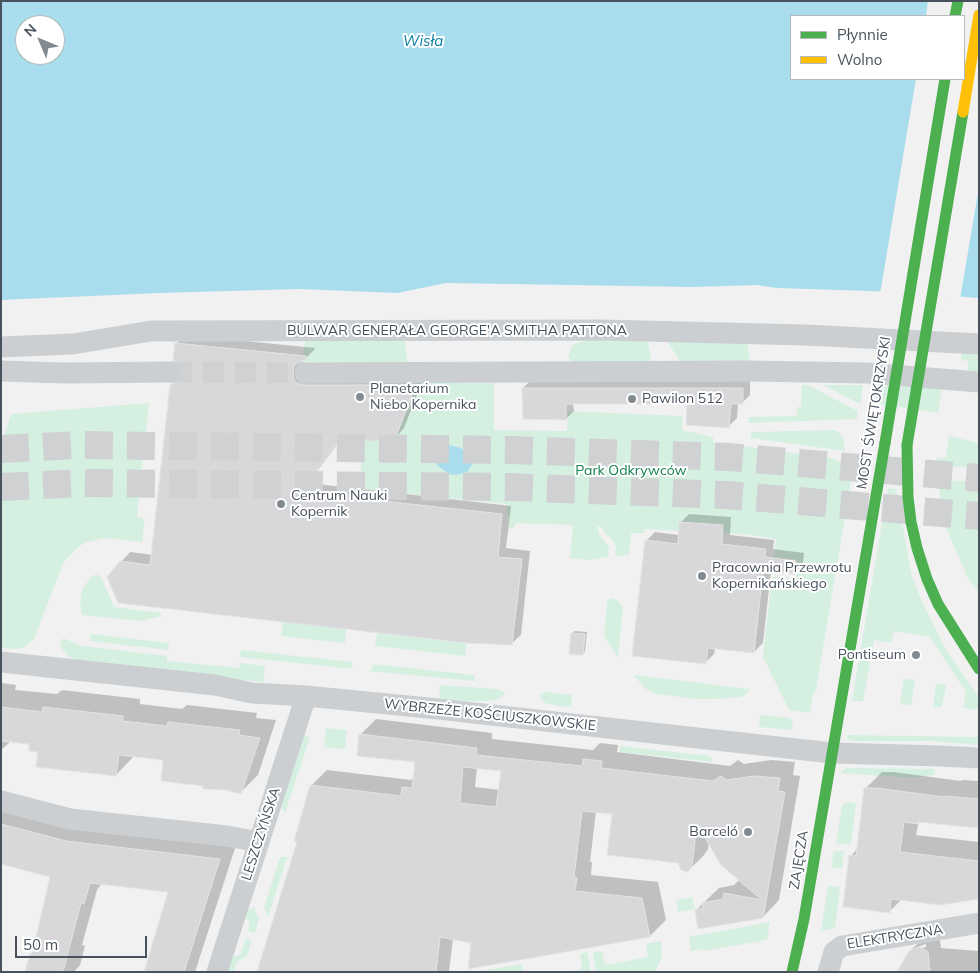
<!DOCTYPE html>
<html>
<head>
<meta charset="utf-8">
<style>
  body { margin:0 }
  #map { position:relative; width:980px; height:973px; overflow:hidden; background:#f1f1f1; font-family:Mulish,sans-serif }
  canvas { display:block }
  .frame { position:absolute; inset:0; border:2px solid #47525d; pointer-events:none }
  .legend { position:absolute; left:790px; top:15px; width:175px; height:65px; box-sizing:border-box; background:#fff; border:1px solid #b5babe; margin:0; padding:6px 9px; list-style:none; font-size:15px; color:#47525d }
  .legend li { display:flex; align-items:center; gap:10px; height:25px }
  .legend b { width:25px; border:1px solid #b5babe }
  .north { position:absolute; left:15px; top:15px; width:50px; height:50px; box-sizing:border-box; background:#fff; border:1px solid #b5babe; border-radius:50%; rotate:315deg; font-size:14px; font-weight:700; line-height:20px; text-align:center; color:#47525d }
  .north::after { content:''; display:block; margin:auto; width:18px; height:22px; background:#828a91; clip-path:polygon(50% 0,100% 100%,50% 72%,0 100%) }
  .scale { position:absolute; left:15px; top:936px; width:132px; height:22px; box-sizing:border-box; border:2px solid #47525d; border-top:0; padding-left:6px; font-size:15px; line-height:18px; white-space:nowrap; color:#47525d; -webkit-text-stroke:4px #fff; paint-order:stroke }
</style>
</head>
<body>
<div id="map">
<canvas width="980" height="973"></canvas>
<div class="frame"></div>
<ul class="legend">
<li><b style="height:6px;background:#4caf50"></b>Płynnie</li>
<li><b style="height:6px;background:#ffc107"></b>Wolno</li>
</ul>
<div class="north">N</div>
<div class="scale">50 m</div>
</div>
<script>
const ctx = document.querySelector('canvas').getContext('2d');
ctx.lineJoin = 'round';
function fill(path, color) {
  ctx.fillStyle = color;
  ctx.fill(path, 'evenodd');
}
function toPath(rows) {
  const path = new Path2D();
  for (const r of rows) {
    path.moveTo(r[0], r[1]);
    for (let i = 2; i < r.length; i += 2) path.lineTo(r[i], r[i + 1]);
  }
  return path;
}
function strokePath(path, color, width, dash) {
  ctx.strokeStyle = color;
  ctx.lineWidth = width;
  ctx.lineCap = dash ? 'butt' : 'round';
  ctx.setLineDash(dash || []);
  ctx.stroke(path);
}
function write(font, color, halo, rows, align = 'center') {
  ctx.font = font + ' Mulish,sans-serif';
  ctx.lineWidth = 4;
  ctx.setLineDash([]);
  ctx.textBaseline = 'middle';
  ctx.strokeStyle = halo;
  ctx.fillStyle = color;
  for (const [text, x, y, turn = 0] of rows) {
    ctx.save();
    ctx.translate(x, y);
    ctx.rotate((+turn || 0) * Math.PI / 180);
    ctx.textAlign = isNaN(turn) ? turn : align;
    if (halo) ctx.strokeText(text, 0, 0);
    ctx.fillText(text, 0, 0);
    ctx.restore();
  }
}
const green = toPath([
  [598,337,647,339,652,362,572,363,568,357,572,345],
  [306,339,405,339,407,363,301,363],
  [671,339,747,341,750,362,681,362,668,343],
  [962,352,979,353,979,371,968,371,968,361,961,360],
  [417,383,494,383,494,430,567,431,568,411,683,416,682,430,713,437,713,442,831,458,853,469,816,689,813,695,810,713,789,710,763,657,772,577,796,578,797,560,774,557,776,539,744,534,644,529,644,533,631,533,629,555,615,556,616,546,613,541,604,532,602,527,597,526,600,536,609,547,608,557,589,560,570,558,573,525,515,523,514,527,508,530,509,515,506,513,507,504,361,489,361,437,397,434],
  [802,385,808,385,858,411,857,419,749,423,748,417,796,416,798,407,801,406],
  [823,385,863,385,860,404,825,386],
  [874,386,942,388,938,413,871,403],
  [149,403,137,517,145,519,142,542,105,538,87,542,78,547,64,561,34,639,24,647,18,649,1,648,1,445,11,414],
  [836,430,843,437,845,451,751,438,751,432],
  [949,436,979,443,979,468,937,466,937,458,946,458],
  [942,480,979,482,979,593,965,574,965,571,946,528,938,484,938,482],
  [888,488,896,489,912,576,922,602,946,650,979,697,979,710,963,708,966,692,930,637,894,631,891,643,874,640,863,701,852,701],
  [96,574,101,577,114,607,161,613,161,616,141,621,82,615,80,601,82,590,90,578],
  [613,598,618,601,623,607,618,658,604,636,607,602,608,600],
  [283,622,346,629,345,643,281,636],
  [377,633,467,643,465,656,375,646],
  [91,634,169,643,168,650,90,641],
  [63,638,82,646,167,656,167,661,239,668,240,663,265,666,263,682,82,662,71,658,61,648,60,643],
  [241,650,352,662,351,667,354,669,240,657],
  [373,664,475,675,474,681,368,671,372,669],
  [633,675,750,689,745,695,740,697,715,699,696,699,657,694,646,689],
  [904,679,915,680,911,705,900,704],
  [936,684,946,685,942,707,933,707],
  [440,685,497,689,506,693,499,699,489,701,439,701],
  [545,692,572,695,571,707,558,706,545,703,540,698,540,694],
  [760,715,790,718,793,725,792,730,759,727],
  [326,728,347,730,345,749,324,747],
  [303,735,310,737,285,813,280,804],
  [846,735,979,737,979,745,931,741,853,741,849,740],
  [620,746,709,756,712,759,712,762,620,752],
  [846,768,933,769,935,771,934,775,914,778,840,773],
  [848,802,856,803,851,845,836,843,842,805],
  [834,851,844,851,842,869,831,867],
  [280,857,287,857,268,917,264,908],
  [828,886,840,887,835,928,821,931],
  [692,897,695,909,678,912,676,900],
  [256,906,254,910,259,918,255,933,248,931,250,924,245,916,246,911],
  [770,922,767,940,703,951,702,949,691,951,689,937],
  [246,938,252,940,247,956,237,962,234,972,228,970,231,958,240,955],
  [661,941,662,957,656,970,647,972,596,972,593,952,602,951,605,965,648,957,646,944],
  [587,952,591,972,567,972,582,969,580,954],
  [522,964,523,972,474,972]
]);
const water = toPath([
  [1,1,979,1,979,298,900,292,777,288,756,285,693,287,446,283,397,293,300,289,159,293,1,300],
  [791,16,964,16,964,79,791,79],
  [25,25,55,25,55,55,25,55],
  [448,445,458,447,466,451,470,456,472,465,467,472,456,475,449,474,437,465,436,453,442,447]
]);
const pier = toPath([
  [928,1,979,1,979,187,960,299,880,294,916,79,964,79,964,16,926,16]
]);
const shadow = toPath([
  [185,335,315,348,314,350,305,359,302,360,303,370,424,377,404,428,395,438,341,439,308,483,511,506,506,548,530,551,521,635,511,644,121,562,130,552,153,555,171,385,181,376,184,375,176,344],
  [531,380,750,381,750,395,742,403,738,403,737,418,729,426,688,403,573,403,574,411,566,419,523,388],
  [689,514,731,517,730,535,774,540,773,549,804,553,803,564,794,573,771,571,763,643,754,652,715,648,714,654,705,663,646,541,655,532,679,535,680,523],
  [575,631,587,632,585,651,583,654,572,633],
  [1,683,16,685,15,690,57,694,62,690,140,699,140,704,182,709,187,705,257,713,256,718,276,720,258,775,241,792,205,785,164,759,134,755,133,757,116,775,39,750,31,743,9,740,9,743,1,750],
  [376,719,492,733,492,739,593,750,600,743,618,745,617,752,730,766,738,760,744,764,771,760,795,762,793,775,800,776,779,900,763,917,696,910,719,888,734,885,740,879,709,841,708,849,704,855,688,871,678,862,613,813,596,811,590,862,592,862,591,875,658,882,666,920,650,936,472,942,453,938,449,972,259,972,299,841,311,786,327,770,411,780,415,776,417,761,360,735],
  [477,767,502,770,500,790,475,787],
  [882,772,893,772,961,781,962,780,979,781,979,827,919,821,916,835,979,842,979,897,902,899,889,912,851,856,858,848,865,789],
  [1,803,237,842,195,972,145,972,169,891,102,883,97,890,82,945,85,946,80,965,74,972,26,972,31,954,34,951,52,876,1,863],
  [923,939,940,940,941,948,979,951,979,972,899,972,910,951],
  [926,944,926,947,915,950,915,948]
]);
const building = toPath([
  [175,343,306,356,306,360,299,362,294,366,293,373,294,380,298,384,305,385,416,385,395,439,373,441,339,440,300,492,502,514,498,557,522,559,512,645,467,643,118,603,107,577,120,561,150,565,170,385,178,382,182,378,183,372,181,365,173,360,175,343],
  [522,388,743,388,743,404,731,404,729,428,686,425,687,404,566,404,566,420,523,419,522,388],
  [679,522,723,525,722,544,766,549,765,557,796,561,795,574,763,571,754,653,708,648,706,664,632,656,645,540,678,544,679,522],
  [571,633,585,634,583,655,569,654,571,633],
  [1,707,42,712,43,707,123,716,123,721,167,726,168,722,240,730,239,735,260,738,241,794,226,790,203,789,203,786,161,781,163,760,119,755,116,776,36,767,38,752,29,751,29,744,1,741,1,707],
  [359,734,477,748,476,755,582,766,583,759,602,761,601,768,713,781,721,776,727,780,754,776,780,778,778,791,785,792,763,918,698,929,695,910,703,908,702,903,723,899,724,893,762,900,721,865,697,824,692,866,688,872,681,870,678,863,607,855,612,814,582,811,574,877,577,878,575,891,642,898,650,937,468,969,471,943,440,937,436,972,257,972,297,842,294,841,310,785,401,796,402,787,412,788,415,762,357,756,359,734],
  [463,767,501,771,496,807,460,803,463,767],
  [864,788,876,788,944,797,944,796,979,799,979,828,918,822,918,824,904,822,900,852,979,861,979,899,940,905,891,899,890,913,843,907,849,855,856,856,864,788],
  [1,824,66,841,220,859,184,972,144,972,168,892,90,883,84,904,81,903,63,972,25,972,30,953,32,954,50,877,1,864,1,824],
  [920,947,928,952,930,972,897,972,909,951,920,947]
]);
const streetTunnel = toPath([
  [171,372,305,373]
]);
const primaryTunnel = toPath([
  [1,449,78,445,510,450,729,457,979,478],
  [1,487,82,483,509,487,725,495,979,516]
]);
const street = toPath([
  [1,347,73,344,151,331,601,330,806,335,979,344],
  [1,371,64,373,171,372],
  [305,373,748,371,867,373,979,382],
  [1,662,215,685,252,693,306,696,438,709,832,753,941,756,979,758],
  [1,801,70,819,227,836,259,842],
  [217,972,306,696],
  [828,972,834,952,842,946,979,923]
]);
const fast = toPath([
  [955,16,958,1],
  [907,445,908,497,911,522,917,548,927,579,938,604,979,669],
  [792,972,804,919,885,443]
]);
const fastBridge = toPath([
  [885,443,945,79],
  [907,445,963,112]
]);
const slowBridge = toPath([
  [963,112,979,15]
]);
const markers = [
  [360,397,5,"#828a91"],
  [632,399,5,"#828a91"],
  [281,504,5,"#828a91"],
  [702,576,5,"#828a91"],
  [916,655,5,"#828a91"],
  [748,832,5,"#828a91"]
];
const streetNames = [
  ["BULWAR GENERAŁA GEORGE'A SMITHA PATTONA",457,331],
  ["MOST ŚWIĘTOKRZYSKI",874,413,-81],
  ["WYBRZEŻE KOŚCIUSZKOWSKIE",490,715,6],
  ["LESZCZYŃSKA",261,834,-72],
  ["ZAJĘCZA",799,860,-81],
  ["ELEKTRYCZNA",895,937,-9]
];
const poiNames = [
  ["Planetarium",370,389],
  ["Niebo Kopernika",370,405],
  ["Pawilon 512",642,399],
  ["Centrum Nauki",291,496],
  ["Kopernik",291,512],
  ["Pracownia Przewrotu",712,568],
  ["Kopernikańskiego",712,584],
  ["Pontiseum",906,655,"right"],
  ["Barceló",738,832,"right"]
];
const parkNames = [
  ["Park Odkrywców",631,471]
];
const waterNames = [
  ["Wisła",423,41]
];
fill(green, '#d5f0e1');
fill(water, '#a9ddee');
fill(pier, '#f1f1f1');
fill(shadow, '#0003');
fill(building, '#d8d8da');
strokePath(building, '#e2e3e4', 1);
strokePath(streetTunnel, '#cfd1d3', 21, [21, 11]);
strokePath(primaryTunnel, '#cfd1d3', 28, [28, 14]);
strokePath(street, '#cccfd2', 21);
strokePath(fast, '#4caf50', 11);
strokePath(fastBridge, '#4caf50', 11);
strokePath(slowBridge, '#ffc107', 11);
for (const [x, y, r, color] of markers) {
  const dot = new Path2D();
  dot.arc(x, y, r, 0, 2 * Math.PI);
  ctx.fillStyle = color;
  ctx.fill(dot);
  strokePath(dot, '#fff', 2);
}
write('14px', '#47525d', '#fff', streetNames);
write('14px', '#47525d', '#fff', poiNames, 'left');
write('14px', '#168150', '#fff', parkNames);
write('italic 15px', '#0a7da5', '#fff', waterNames);
</script>
</body>
</html>
